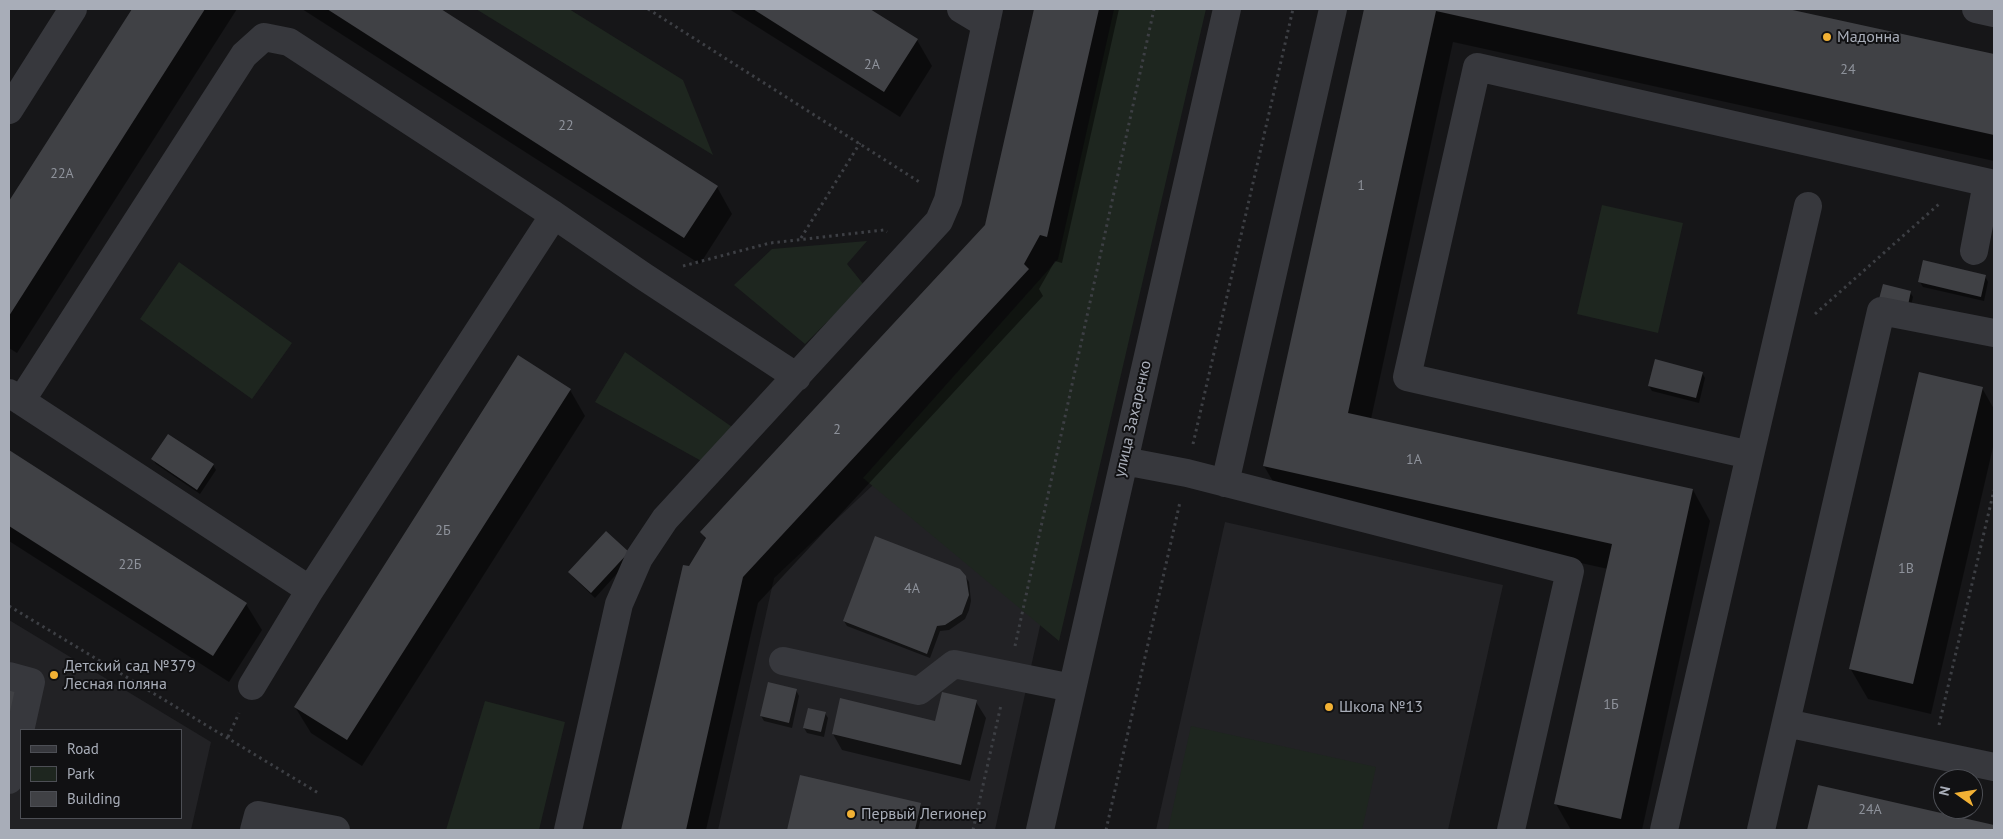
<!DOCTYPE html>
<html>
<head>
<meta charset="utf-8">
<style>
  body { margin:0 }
  #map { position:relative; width:2003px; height:839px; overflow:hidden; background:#161618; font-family:"PT Sans",sans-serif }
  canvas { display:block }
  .frame { position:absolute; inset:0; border:10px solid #a8adb8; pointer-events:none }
  .legend { position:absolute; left:20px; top:729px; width:162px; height:90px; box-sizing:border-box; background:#111113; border:1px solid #4d4f55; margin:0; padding:6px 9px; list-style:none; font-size:15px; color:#a8adb8 }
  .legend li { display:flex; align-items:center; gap:10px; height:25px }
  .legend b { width:25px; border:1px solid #4d4f55 }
  .north { position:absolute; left:1933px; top:769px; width:50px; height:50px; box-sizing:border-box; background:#111113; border:1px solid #4d4f55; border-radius:50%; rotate:283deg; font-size:14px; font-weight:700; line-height:20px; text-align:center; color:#a8adb8 }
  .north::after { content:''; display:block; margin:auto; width:18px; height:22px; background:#f2b134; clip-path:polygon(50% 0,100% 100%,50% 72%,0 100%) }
</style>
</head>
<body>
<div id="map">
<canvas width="2003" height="839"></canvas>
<div class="frame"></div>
<ul class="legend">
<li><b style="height:6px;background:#37383d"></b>Road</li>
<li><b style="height:14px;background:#1e261f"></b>Park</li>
<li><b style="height:14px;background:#404145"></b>Building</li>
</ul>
<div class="north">N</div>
</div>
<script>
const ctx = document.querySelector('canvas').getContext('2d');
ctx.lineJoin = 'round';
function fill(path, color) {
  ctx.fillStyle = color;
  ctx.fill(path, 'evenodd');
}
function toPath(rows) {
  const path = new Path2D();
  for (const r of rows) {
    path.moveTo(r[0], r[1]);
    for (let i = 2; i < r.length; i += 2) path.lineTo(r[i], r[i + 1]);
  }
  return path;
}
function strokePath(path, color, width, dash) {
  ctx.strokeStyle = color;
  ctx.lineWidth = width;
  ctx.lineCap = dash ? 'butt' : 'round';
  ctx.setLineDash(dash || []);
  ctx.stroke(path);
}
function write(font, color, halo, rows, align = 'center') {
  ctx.font = font + ' "PT Sans",sans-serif';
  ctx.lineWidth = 4;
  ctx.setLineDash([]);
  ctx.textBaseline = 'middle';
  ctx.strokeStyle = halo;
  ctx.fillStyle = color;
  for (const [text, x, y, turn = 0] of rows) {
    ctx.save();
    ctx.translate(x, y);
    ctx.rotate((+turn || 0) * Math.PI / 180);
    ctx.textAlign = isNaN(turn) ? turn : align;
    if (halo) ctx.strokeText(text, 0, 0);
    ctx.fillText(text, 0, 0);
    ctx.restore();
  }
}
const built = toPath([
  [1123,250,995,830,718,830,774,578],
  [1225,522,1503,585,1448,830,1156,830],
  [9,620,211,742,191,830,9,830],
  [21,730,181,730,181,818,21,818]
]);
const green = toPath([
  [476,9,569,9,683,80,713,155],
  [1114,9,1206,9,1059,641,863,478,1058,259],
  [1602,205,1683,223,1658,333,1577,314],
  [867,241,847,264,864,285,805,344,734,285,772,249],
  [179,262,292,343,252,399,140,319],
  [625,352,735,429,705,463,595,402],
  [485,701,565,722,539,830,446,830],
  [1191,726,1376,767,1362,830,1168,830]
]);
const shadow = toPath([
  [133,9,237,9,17,353,9,348,9,204],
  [302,9,439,9,717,187,732,214,700,264],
  [729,9,868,9,917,40,932,66,900,117],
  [1035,9,1119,9,1062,263,1055,261,1039,289,1043,296,758,603,706,830,623,830,684,566,690,568,706,540,702,533,986,226],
  [1365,9,1783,9,1994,56,1994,161,1453,42,1371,419,1693,490,1710,521,1642,830,1571,830,1556,804,1608,569,1282,497,1264,466],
  [1985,276,1988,282,1984,301,1923,287,1920,282],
  [1910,292,1913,297,1910,310,1881,299],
  [1702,373,1705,378,1699,403,1652,391,1649,386],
  [1982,388,1994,409,1994,443,1931,714,1868,699,1850,668],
  [570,390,585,416,362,766,311,733,295,707],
  [9,452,246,604,262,630,229,682,9,541],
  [153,459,213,465,216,470,200,494,156,464],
  [628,553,631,558,595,598,573,577,570,572],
  [965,576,969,582,971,601,969,610,965,619,949,630,940,631,930,658,847,626,844,621],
  [796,690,799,696,792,728,764,721,761,716],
  [976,702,986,718,970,781,842,750,833,734,936,722],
  [825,713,828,718,824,737,807,733,804,728],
  [801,777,920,804,923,810,918,830,788,830],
  [1819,786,1994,827,1994,830,1808,830]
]);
const building = toPath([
  [132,9,205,9,9,316,9,201],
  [327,9,441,9,718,186,684,238],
  [753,9,870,9,918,39,884,92],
  [1034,9,1099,9,1047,237,1040,235,1024,264,1029,269,743,577,686,830,621,830,683,565,689,566,706,538,700,532,723,507,985,225],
  [1364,9,1788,9,1994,54,1994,135,1436,11,1348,413,1693,489,1621,819,1554,804,1612,544,1263,466],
  [1923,260,1986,275,1981,297,1918,282],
  [1883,284,1911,291,1908,305,1879,299],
  [518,355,571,389,347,740,294,707],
  [1655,359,1703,372,1696,398,1648,386],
  [1919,372,1983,387,1913,684,1849,669],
  [168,434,214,464,197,490,151,459],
  [9,450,247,603,213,656,9,526],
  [606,531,629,552,591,593,568,572],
  [875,536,960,569,966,576,969,595,962,614,945,625,937,626,927,654,843,621],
  [768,682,797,689,789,723,760,716],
  [9,685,21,688,9,735],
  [942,692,977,700,961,765,832,734,840,698,935,721],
  [808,708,826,712,821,732,803,728],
  [800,775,921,803,915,830,787,830],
  [1818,785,1994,825,1994,830,1807,830]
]);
const path = toPath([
  [648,9,921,183],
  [801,238,860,143],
  [683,266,770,243,884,230,887,232],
  [1815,314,1939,204],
  [1193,444,1293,9],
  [9,606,320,794],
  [1015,646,1154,9],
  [1939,725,1994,490],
  [228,737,239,713],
  [973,830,1001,705],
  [1106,830,1180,502]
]);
const minor = toPath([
  [961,9,986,24],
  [1976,9,1994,13],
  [9,110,73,9],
  [1974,251,1987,183],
  [9,393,310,590,554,215,643,276,797,377],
  [21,401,244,55,264,37,289,42,554,215],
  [1750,455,1808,206],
  [1124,461,1187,473,1570,571,1511,830],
  [1225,483,1333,9],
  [783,661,919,691,954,664,1072,688],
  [9,676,31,682,9,780],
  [252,686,310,590],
  [1786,723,1994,767],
  [254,830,258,815,336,830],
  [568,830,619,604,639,558,665,519,939,221,948,200,989,9],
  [1040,830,1227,9],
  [1664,830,1750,455,1407,377,1477,67,1994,184],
  [1761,830,1881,311,1994,333]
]);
const markers = [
  [1827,37,5,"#f2b134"],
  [54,675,5,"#f2b134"],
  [1329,707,5,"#f2b134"],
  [851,814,5,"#f2b134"]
];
const numberNames = [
  ["2А",872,65],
  ["24",1848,70],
  ["22",566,126],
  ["22А",62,174],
  ["1",1361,186],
  ["2",837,430],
  ["1А",1414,460],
  ["2Б",443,531],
  ["22Б",130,565],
  ["1В",1906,569],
  ["4А",912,589],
  ["1Б",1611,705],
  ["24А",1870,810]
];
const poiNames = [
  ["Мадонна",1837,37],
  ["Детский сад №379",64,666],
  ["Лесная поляна",64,684],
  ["Школа №13",1339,707],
  ["Первый Легионер",861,814]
];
const streetNames = [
  ["улица Захаренко",1133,419,-77]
];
fill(built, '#222225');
fill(green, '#1e261f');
fill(shadow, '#0007');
fill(building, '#404145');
strokePath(path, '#3d3f44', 3, [2.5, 4]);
strokePath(minor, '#37383d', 28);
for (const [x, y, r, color] of markers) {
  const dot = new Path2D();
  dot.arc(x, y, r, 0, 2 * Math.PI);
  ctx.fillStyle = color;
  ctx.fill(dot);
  strokePath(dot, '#111113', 2);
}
write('14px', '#8e929b', null, numberNames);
write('16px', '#a8adb8', '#111113', poiNames, 'left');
write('16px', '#a8adb8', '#111113', streetNames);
</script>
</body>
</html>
